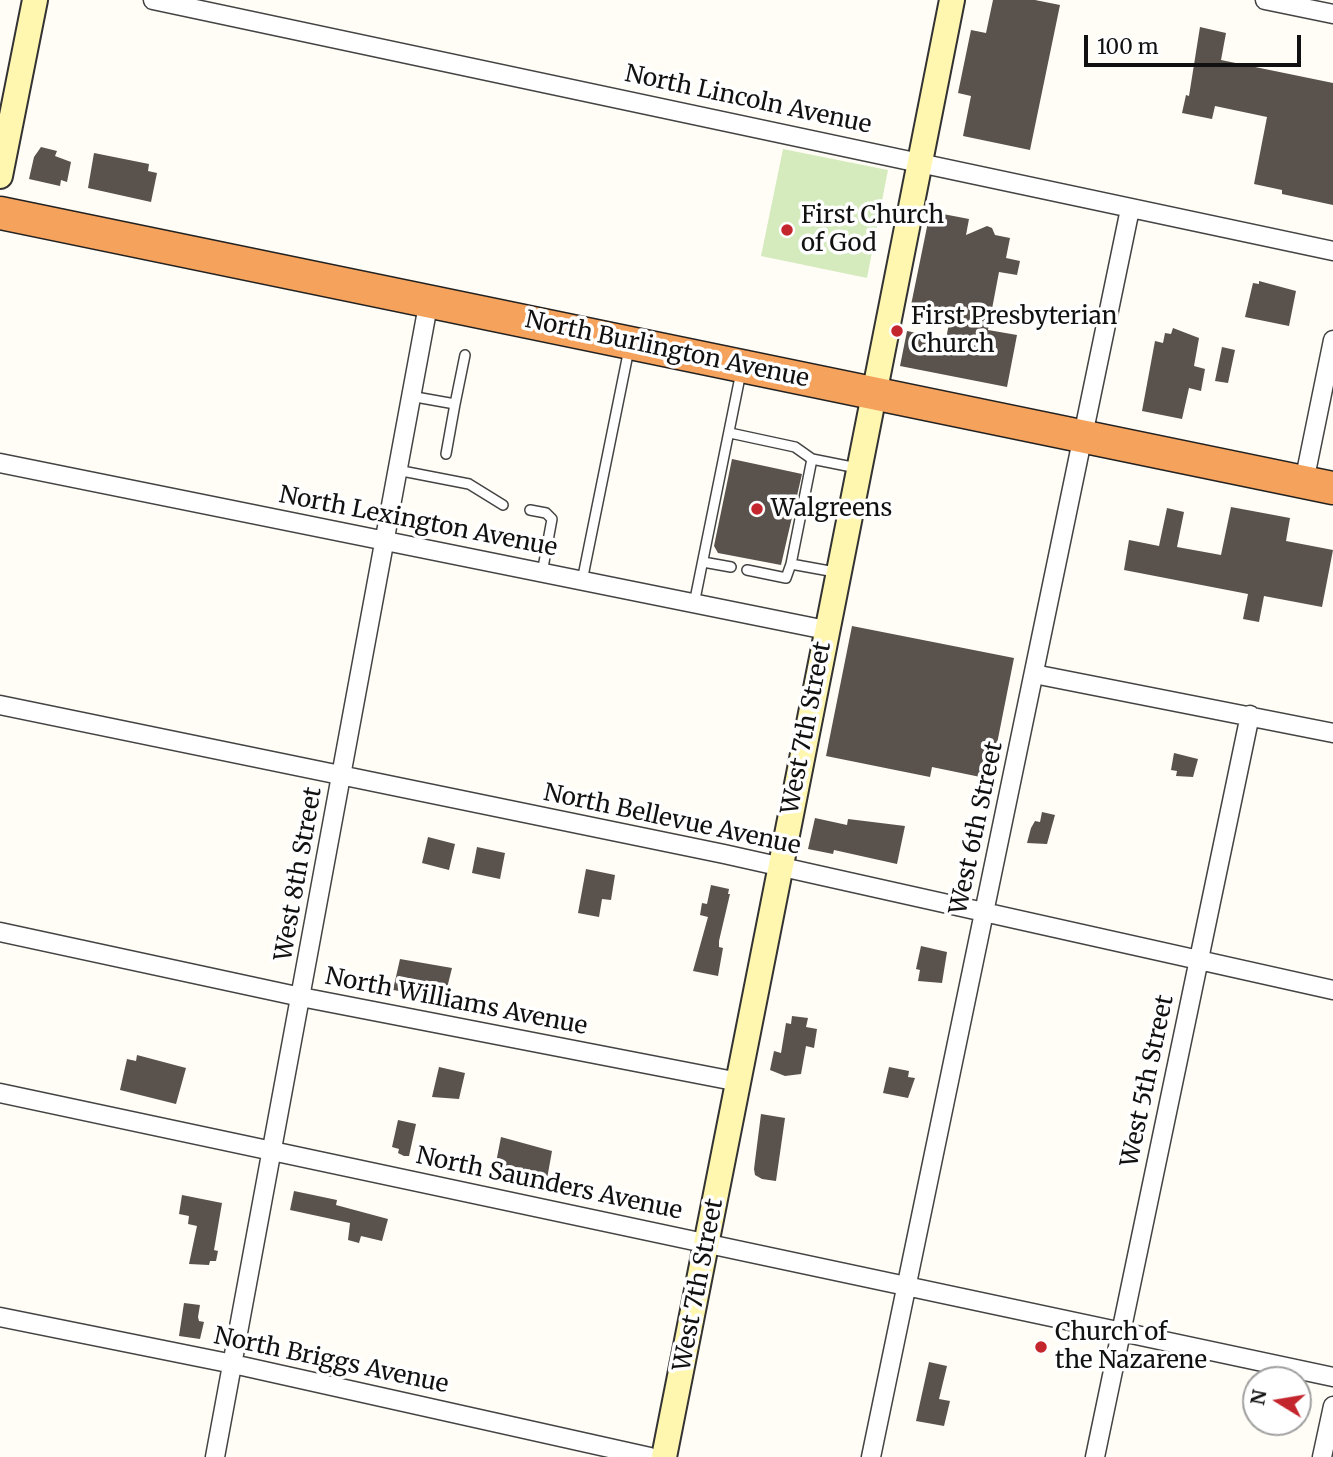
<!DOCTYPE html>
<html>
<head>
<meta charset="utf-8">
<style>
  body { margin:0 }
  #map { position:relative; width:1333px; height:1457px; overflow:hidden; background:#fffdf5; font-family:Merriweather,serif }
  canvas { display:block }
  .north { position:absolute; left:1242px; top:1366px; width:70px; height:70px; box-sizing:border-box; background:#fff; border:2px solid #a0a0a0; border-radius:50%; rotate:281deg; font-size:19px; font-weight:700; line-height:28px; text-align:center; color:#111 }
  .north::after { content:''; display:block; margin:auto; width:24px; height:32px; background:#c4262e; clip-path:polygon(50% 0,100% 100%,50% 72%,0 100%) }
  .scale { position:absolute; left:1084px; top:35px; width:217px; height:32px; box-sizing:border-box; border:4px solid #111; border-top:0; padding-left:9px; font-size:21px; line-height:24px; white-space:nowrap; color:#111; -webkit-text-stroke:5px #fff; paint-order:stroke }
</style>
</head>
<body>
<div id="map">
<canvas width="1333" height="1457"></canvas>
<div class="north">N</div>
<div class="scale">100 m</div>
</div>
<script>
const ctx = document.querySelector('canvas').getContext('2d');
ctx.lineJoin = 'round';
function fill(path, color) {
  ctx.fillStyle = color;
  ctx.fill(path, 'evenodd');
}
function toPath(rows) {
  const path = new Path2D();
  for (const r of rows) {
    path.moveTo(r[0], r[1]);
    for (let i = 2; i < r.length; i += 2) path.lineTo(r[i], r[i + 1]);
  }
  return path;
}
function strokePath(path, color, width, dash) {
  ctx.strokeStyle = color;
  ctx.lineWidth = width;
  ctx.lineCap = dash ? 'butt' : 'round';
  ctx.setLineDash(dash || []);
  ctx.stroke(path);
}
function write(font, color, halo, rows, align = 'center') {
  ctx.font = font + ' Merriweather,serif';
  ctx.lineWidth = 7;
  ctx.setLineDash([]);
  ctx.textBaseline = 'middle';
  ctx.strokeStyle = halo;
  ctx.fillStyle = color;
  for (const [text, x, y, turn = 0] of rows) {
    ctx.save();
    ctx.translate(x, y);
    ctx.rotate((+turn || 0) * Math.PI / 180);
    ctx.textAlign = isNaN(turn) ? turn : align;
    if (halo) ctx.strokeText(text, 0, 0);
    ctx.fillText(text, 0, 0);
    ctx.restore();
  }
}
const green = toPath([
  [783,149,888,170,867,278,761,256]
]);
const building = toPath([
  [993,0,1035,0,1060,5,1030,150,963,136,971,96,958,93,971,30,986,33],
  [1200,27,1226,33,1221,60,1333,83,1333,205,1282,194,1282,190,1254,184,1267,117,1215,106,1212,119,1182,113,1186,95,1189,96],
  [41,147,57,151,55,156,71,162,67,182,61,180,60,186,29,179,34,157],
  [94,153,149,164,148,171,157,173,151,202,88,188],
  [943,214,969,219,966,235,987,226,992,228,995,235,1010,238,1006,258,1020,261,1017,275,999,272,988,330,1017,335,1007,387,900,366,907,331,946,339,950,318,910,310,928,222,941,224],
  [1259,281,1296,291,1289,326,1245,317,1253,283,1259,284],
  [1173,328,1199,338,1194,366,1205,369,1201,391,1189,388,1182,419,1142,411,1155,341,1163,343,1165,333,1171,334],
  [1222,347,1235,350,1228,383,1215,381],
  [732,459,802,474,781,565,718,553,714,546],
  [1231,507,1290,518,1286,541,1333,550,1322,607,1264,596,1259,622,1243,619,1248,594,1124,570,1129,540,1159,546,1167,508,1184,512,1177,547,1221,555],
  [852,626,1014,658,990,779,932,767,930,777,826,756],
  [1174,753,1198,759,1193,777,1176,776,1177,771,1171,770],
  [1042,812,1055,815,1047,844,1027,843,1031,828,1035,821,1040,822],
  [815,818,847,825,848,819,905,826,897,864,834,850,833,854,808,849],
  [428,837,455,844,449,870,422,863],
  [477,847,505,853,500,879,472,873],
  [586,869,615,875,611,900,602,899,599,917,578,913],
  [711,885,729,889,728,894,730,894,719,941,719,947,723,948,718,976,693,971,708,917,700,915,702,903,707,904],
  [921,946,947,952,942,983,918,981,920,970,916,969],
  [400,959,452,968,444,1000,411,989,411,993,393,990],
  [792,1016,808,1018,806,1027,817,1029,814,1048,806,1046,801,1074,785,1076,770,1070,774,1051,781,1053,786,1023,791,1024],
  [137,1055,186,1068,176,1104,120,1090,127,1059,136,1061],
  [439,1067,465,1073,459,1099,432,1097],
  [889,1067,909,1071,908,1077,915,1078,908,1098,883,1093],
  [761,1114,785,1118,776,1181,762,1179,755,1175,754,1169],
  [398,1120,416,1124,409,1156,404,1156,398,1153,399,1149,392,1147],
  [501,1137,552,1151,547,1179,539,1178,538,1182,532,1183,514,1174,513,1177,494,1173],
  [294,1191,337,1200,336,1205,388,1219,382,1241,361,1236,359,1243,348,1240,350,1223,290,1210],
  [182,1195,222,1203,214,1250,218,1251,216,1261,210,1261,209,1265,189,1264,197,1226,188,1224,189,1216,179,1214],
  [184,1303,200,1305,198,1317,199,1321,204,1322,200,1339,179,1336],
  [929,1362,947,1366,939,1399,950,1401,944,1426,916,1421]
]);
const lane = toPath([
  [410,396,455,404,446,454],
  [455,404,465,355],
  [730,433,795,447,812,459],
  [397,470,469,484,503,505],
  [530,510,546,513,552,519,542,573],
  [703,562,731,567],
  [747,570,786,578,791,564],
  [835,572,791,564,812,459,857,468],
  [582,581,629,349],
  [694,604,741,372]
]);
const street = toPath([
  [153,0,1333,251],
  [1265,0,1333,14],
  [0,463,826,630],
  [1304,482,1333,340],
  [1034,674,1333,733],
  [0,705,724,854,1333,990],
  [0,932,301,997,739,1082],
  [0,1093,1333,1377],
  [0,1317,233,1364,650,1457],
  [215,1457,429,300],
  [871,1457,1130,209],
  [1095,1457,1250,715],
  [1322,1457,1333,1406]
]);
const secondary = toPath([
  [0,176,35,0],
  [664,1457,952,0]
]);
const highway = toPath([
  [0,213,1333,488]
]);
const markers = [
  [787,230,7,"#c4262e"],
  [897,331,7,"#c4262e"],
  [757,509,7,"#c4262e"],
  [1041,1347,7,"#c4262e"]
];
const streetNames = [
  ["North Lincoln Avenue",748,100,12],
  ["North Burlington Avenue",667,350,12],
  ["North Lexington Avenue",418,522,11],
  ["West 7th Street",807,728,-79],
  ["North Bellevue Avenue",672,820,12],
  ["West 6th Street",977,828,-78],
  ["West 8th Street",299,874,-80],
  ["North Williams Avenue",456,1002,11],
  ["West 5th Street",1148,1081,-78],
  ["North Saunders Avenue",549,1184,12],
  ["West 7th Street",699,1285,-79],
  ["North Briggs Avenue",331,1361,12]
];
const poiNames = [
  ["First Church",801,216],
  ["of God",801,244],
  ["First Presbyterian",911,317],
  ["Church",911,345],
  ["Walgreens",771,509],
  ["Church of",1055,1333],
  ["the Nazarene",1055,1361]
];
fill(green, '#d5ebbd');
fill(building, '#5a524d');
strokePath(lane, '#444', 12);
strokePath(street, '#444', 21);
strokePath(secondary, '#333', 28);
strokePath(highway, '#222', 35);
strokePath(lane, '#fff', 9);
strokePath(street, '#fff', 18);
strokePath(secondary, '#fff6b0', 24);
strokePath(highway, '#f5a25d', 32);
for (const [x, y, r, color] of markers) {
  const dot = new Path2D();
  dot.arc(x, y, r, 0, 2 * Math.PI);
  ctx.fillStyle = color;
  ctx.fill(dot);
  strokePath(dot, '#fff', 2.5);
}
write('24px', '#111', '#fff', streetNames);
write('24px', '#111', '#fff', poiNames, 'left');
</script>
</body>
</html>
